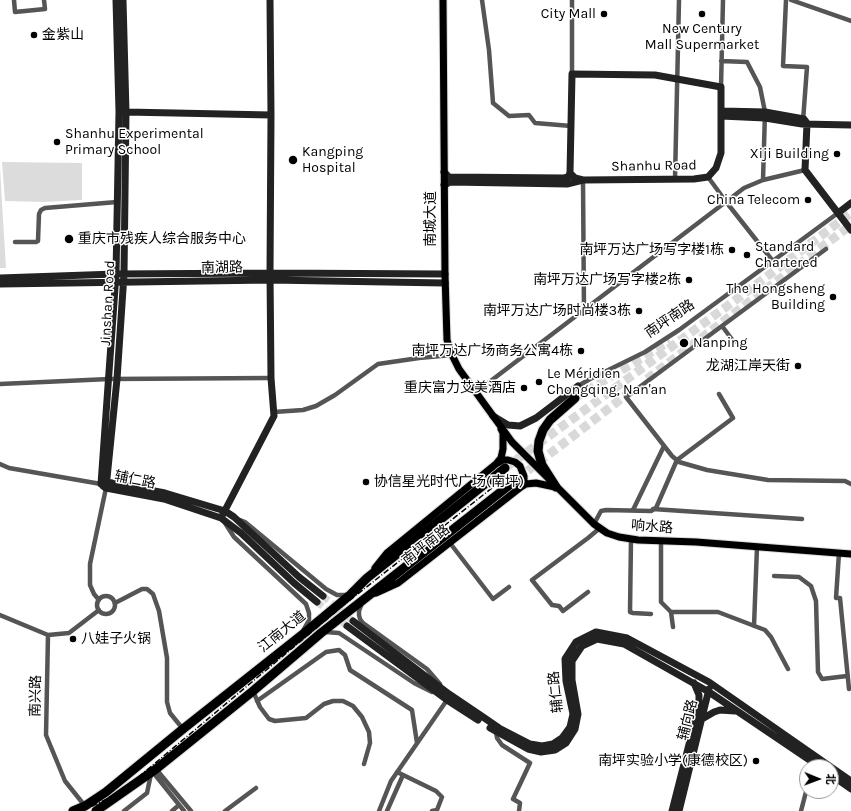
<!DOCTYPE html>
<html>
<head>
<meta charset="utf-8">
<style>
  body { margin:0 }
  #map { position:relative; width:851px; height:811px; overflow:hidden; background:#fff; font-family:Karla,"Noto Sans SC",sans-serif }
  canvas { display:block }
  .north { position:absolute; left:799px; top:759px; width:40px; height:40px; box-sizing:border-box; background:#fff; border:1px solid #999; border-radius:50%; rotate:91deg; font-size:11px; font-weight:700; line-height:16px; text-align:center; color:#000 }
  .north::after { content:''; display:block; margin:auto; width:14px; height:18px; background:#000; clip-path:polygon(50% 0,100% 100%,50% 72%,0 100%) }
</style>
</head>
<body>
<div id="map">
<canvas width="851" height="811"></canvas>
<div class="north">北</div>
</div>
<script>
const ctx = document.querySelector('canvas').getContext('2d');
ctx.lineJoin = 'round';
function fill(path, color) {
  ctx.fillStyle = color;
  ctx.fill(path, 'evenodd');
}
function toPath(rows) {
  const path = new Path2D();
  for (const r of rows) {
    if (r.length === 3) {
      path.moveTo(r[0] + r[2], r[1]);
      path.arc(r[0], r[1], r[2], 0, 2 * Math.PI);
      continue;
    }
    path.moveTo(r[0], r[1]);
    for (let i = 2; i < r.length; i += 2) path.lineTo(r[i], r[i + 1]);
  }
  return path;
}
function strokePath(path, color, width, dash) {
  ctx.strokeStyle = color;
  ctx.lineWidth = width;
  ctx.lineCap = dash ? 'butt' : 'round';
  ctx.setLineDash(dash || []);
  ctx.stroke(path);
}
function write(font, color, halo, rows, align = 'center') {
  ctx.font = font + ' Karla,"Noto Sans SC",sans-serif';
  ctx.lineWidth = 3;
  ctx.setLineDash([]);
  ctx.textBaseline = 'middle';
  ctx.strokeStyle = halo;
  ctx.fillStyle = color;
  for (const [text, x, y, turn = 0] of rows) {
    ctx.save();
    ctx.translate(x, y);
    ctx.rotate((+turn || 0) * Math.PI / 180);
    ctx.textAlign = isNaN(turn) ? turn : align;
    if (halo) ctx.strokeText(text, 0, 0);
    ctx.fillText(text, 0, 0);
    ctx.restore();
  }
}
const green = toPath([
  [2,162,82,163,82,200,44,202,5,201],
  [0,166,2,203,6,268,0,268]
]);
const secondaryTunnel = toPath([
  [323,596,353,621],
  [317,602,347,626]
]);
const highwayTunnel = toPath([
  [647,379,851,225],
  [575,398,670,341],
  [505,468,737,299,851,213],
  [517,479,634,389]
]);
const street = toPath([
  [14,0,15,12,45,9,44,0],
  [482,0,489,50,493,103,509,116,529,115,535,123,571,126],
  [786,0,783,66,807,67,803,121],
  [791,0,851,21],
  [721,61,747,62,760,87,765,112,763,180],
  [572,74,572,0],
  [721,87,723,0],
  [708,177,727,203,772,260],
  [675,179,679,0],
  [583,180,584,311],
  [15,242,36,242,38,241,39,214,41,210,45,208,117,202],
  [826,249,626,397,672,456,679,462,707,470,768,480,845,481,851,484],
  [722,326,734,342],
  [488,383,744,188,763,180,805,170],
  [0,384,109,379,271,378],
  [578,386,590,379,645,352,679,330,838,213],
  [274,412,303,410,316,406,335,395,378,364,419,358,452,355],
  [0,464,9,468,101,484],
  [653,509,802,519],
  [633,510,664,446],
  [240,520,245,522,326,589,337,595,348,595],
  [225,523,234,537,306,604,309,613,309,620,304,629],
  [594,524,601,511,606,510,651,511,656,508,677,460,733,418,719,394],
  [631,539,630,612,633,613,651,614],
  [661,540,661,602,671,612,673,627],
  [450,543,493,599,509,587],
  [839,553,836,598,840,598,849,689],
  [774,576,799,577,811,586,816,601,818,672,822,679,847,676],
  [588,592,563,611,559,606,552,605,532,580,588,538,600,528],
  [106,605,9],
  [99,600,94,594,90,585,90,564,106,488],
  [115,603,142,589,147,589,153,594,159,611,167,658,167,702,170,713,183,729],
  [362,603,359,611,359,615,360,619,363,623,427,669,440,684],
  [671,612,718,612,765,630,771,637,788,669],
  [0,615,48,635],
  [754,626,757,547],
  [325,632,339,633,414,683,432,692],
  [253,691,260,707,269,719,275,721,306,718,324,704,333,701,343,701,353,706,362,717,369,732,370,743,364,764],
  [257,701,326,652,339,650,345,655,350,670,412,710,417,743],
  [498,730,496,732,497,738,502,745,530,763,513,799,520,803,519,811],
  [156,769,191,811],
  [152,771,184,811],
  [397,772,436,791,442,797,437,810,432,811],
  [85,806,65,781,46,735,48,635,69,633,99,610],
  [124,811,147,793,151,774],
  [172,811,179,805],
  [225,811,256,788],
  [379,811,391,781,447,700,446,699],
  [387,811,403,775],
  [801,811,807,788]
]);
const secondary = toPath([
  [722,111,765,112,804,119,807,123,805,170,851,230],
  [126,112,271,115],
  [721,116,765,118,802,124,851,125],
  [444,172,449,177,564,178,568,177,570,173],
  [444,185,450,182,567,184,583,180,694,179,708,177,716,168,721,153,721,87,655,75,572,74,570,173,575,178,583,180],
  [838,213,851,203],
  [0,278,116,274,270,273,445,274],
  [0,284,270,280,445,283],
  [493,416,508,425,520,426,536,418,578,386],
  [101,484,116,274,119,112,116,0],
  [103,484,107,482,165,493,225,511,234,517,299,577,323,596],
  [103,486,106,488,164,499,221,518,241,533,294,583,317,602],
  [106,488,117,379,124,274,126,112,123,0],
  [221,518,274,416,271,378,270,273,271,115,270,0],
  [353,621,449,694,483,717,499,728,530,744,542,746,553,744,562,738,570,727,573,714,566,681,565,659,576,642,596,632,627,638,709,682,851,781],
  [347,626,447,700,478,720],
  [702,719,714,712,720,710,735,711],
  [490,728,528,749,541,752,555,750,566,743,575,729,578,714,572,680,572,661,582,646,597,639,624,644,709,692,820,767],
  [831,775,851,789],
  [672,811,699,705,699,695,694,683],
  [679,811,709,689]
]);
const primary = toPath([
  [443,0,445,274,447,340,452,355,459,369,512,442,594,524,607,533,619,537,638,540,696,542,851,554],
  [496,464,503,460,508,460,515,462,520,466,524,476,524,481,521,487],
  [375,568,387,553,496,464,501,458,503,449,503,433,501,429],
  [376,593,398,583,521,487,526,484,536,483,555,487]
]);
const highway = toPath([
  [556,487,542,465,538,451,539,441,543,430,550,420,575,398],
  [73,811,85,806,106,792,183,729,303,634,350,595,367,578,505,468],
  [96,811,156,769,253,691,321,633,516,480]
]);
const rail = toPath([
  [82,811,113,796,135,780,345,604,511,473]
]);
const markers = [
  [604,14,4,"#000"],
  [702,14,4,"#000"],
  [34,35,4,"#000"],
  [57,142,4,"#000"],
  [837,154,4,"#000"],
  [293,160,5,"#000"],
  [808,200,4,"#000"],
  [69,239,5,"#000"],
  [732,250,4,"#000"],
  [747,255,4,"#000"],
  [689,280,4,"#000"],
  [833,297,4,"#000"],
  [639,311,4,"#000"],
  [684,343,5,"#000"],
  [581,351,4,"#000"],
  [798,366,4,"#000"],
  [539,382,4,"#000"],
  [524,388,4,"#000"],
  [366,482,4,"#000"],
  [73,639,4,"#000"],
  [756,761,4,"#000"]
];
const poiNames = [
  ["City Mall",596,14],
  ["New Century",702,29,"center"],
  ["Mall Supermarket",702,45,"center"],
  ["金紫山",42,35,"left"],
  ["Shanhu Experimental",65,134,"left"],
  ["Primary School",65,150,"left"],
  ["Kangping",302,152,"left"],
  ["Hospital",302,168,"left"],
  ["Xiji Building",829,154],
  ["China Telecom",800,200],
  ["重庆市残疾人综合服务中心",78,239,"left"],
  ["Standard",755,247,"left"],
  ["Chartered",755,263,"left"],
  ["南坪万达广场写字楼1栋",724,250],
  ["南坪万达广场写字楼2栋",681,280],
  ["The Hongsheng",825,289],
  ["Building",825,305],
  ["南坪万达广场时尚楼3栋",631,311],
  ["Nanping",693,343,"left"],
  ["南坪万达广场商务公寓4栋",573,351],
  ["龙湖江岸天街",790,366],
  ["Le Méridien",547,374,"left"],
  ["Chongqing, Nan'an",547,390,"left"],
  ["重庆富力艾美酒店",516,388],
  ["协信星光时代广场(南坪)",374,482,"left"],
  ["八娃子火锅",81,639,"left"],
  ["南坪实验小学(康德校区)",748,761]
];
const streetNames = [
  ["Shanhu Road",654,166,-1],
  ["南城大道",431,219,-90],
  ["南湖路",222,268,-1],
  ["Jinshan Road",108,303,-87],
  ["南坪南路",670,319,-34],
  ["辅仁路",135,480,11],
  ["响水路",652,527,4],
  ["南坪南路",426,545,-38],
  ["江南大道",282,632,-39],
  ["辅仁路",556,692,-96],
  ["南兴路",36,696,-89],
  ["辅向路",688,720,-76]
];
fill(green, '#dcdcdc');
strokePath(secondaryTunnel, '#d9d9d9', 7, [7, 3.5]);
strokePath(highwayTunnel, '#d9d9d9', 9, [9, 4.5]);
strokePath(primary, '#dbdbdb', 9);
strokePath(highway, '#dbdbdb', 11);
strokePath(street, '#555', 4.5);
strokePath(secondary, '#222', 7);
strokePath(primary, '#000', 7);
strokePath(highway, '#000', 9);
strokePath(rail, '#000', 1.5, [6, 2, 1, 2]);
for (const [x, y, r, color] of markers) {
  const dot = new Path2D();
  dot.arc(x, y, r, 0, 2 * Math.PI);
  ctx.fillStyle = color;
  ctx.fill(dot);
  strokePath(dot, '#fff', 1.5);
}
write('14px', '#000', '#fff', poiNames, 'right');
write('14px', '#000', '#fff', streetNames);
</script>
</body>
</html>
